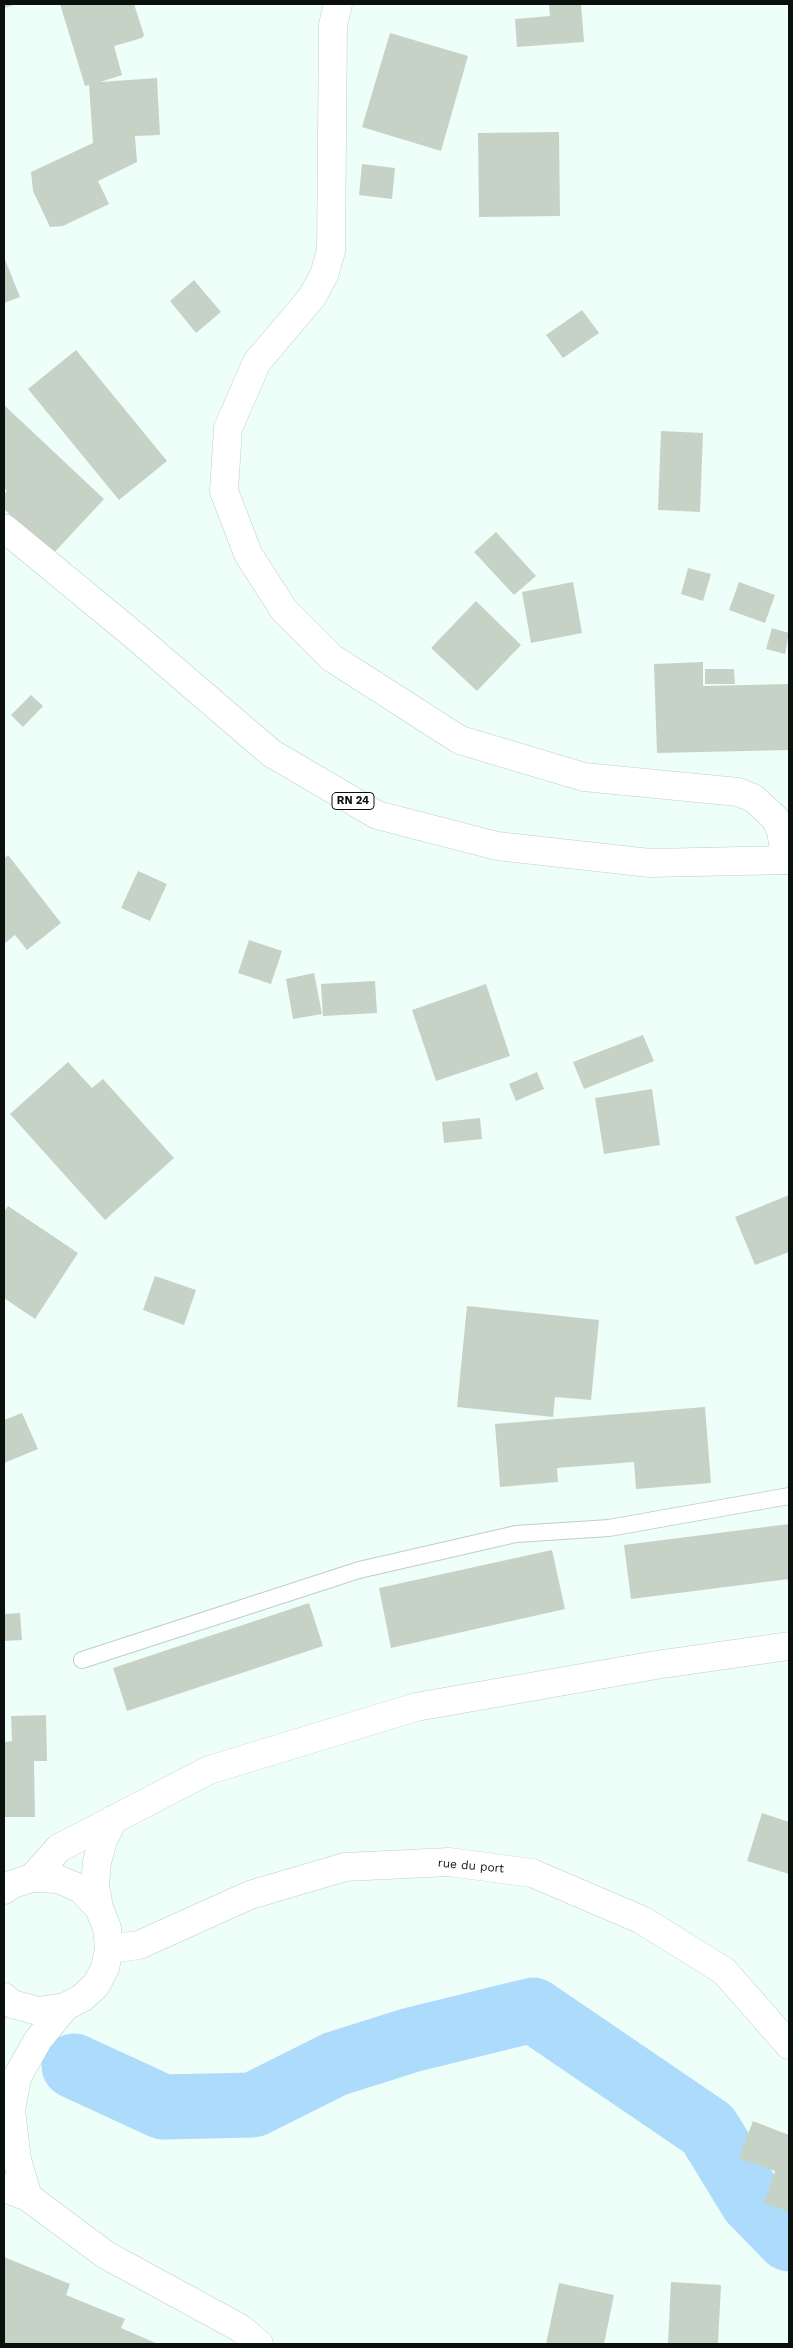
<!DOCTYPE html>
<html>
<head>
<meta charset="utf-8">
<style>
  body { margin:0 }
  #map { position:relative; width:793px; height:2348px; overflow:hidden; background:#eefef9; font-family:"Work Sans",sans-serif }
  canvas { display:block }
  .frame { position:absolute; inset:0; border:5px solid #0a100e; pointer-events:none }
</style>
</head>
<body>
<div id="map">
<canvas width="793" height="2348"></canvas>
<div class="frame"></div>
</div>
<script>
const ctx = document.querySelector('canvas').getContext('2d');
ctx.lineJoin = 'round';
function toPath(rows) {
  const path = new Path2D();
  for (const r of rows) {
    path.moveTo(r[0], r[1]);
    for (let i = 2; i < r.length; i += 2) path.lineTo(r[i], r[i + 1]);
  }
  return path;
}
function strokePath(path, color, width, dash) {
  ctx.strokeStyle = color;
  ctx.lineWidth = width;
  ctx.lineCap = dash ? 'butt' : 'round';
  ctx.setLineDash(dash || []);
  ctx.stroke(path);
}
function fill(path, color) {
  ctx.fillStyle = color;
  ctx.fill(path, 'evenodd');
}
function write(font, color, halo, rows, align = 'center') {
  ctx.font = font + ' "Work Sans",sans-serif';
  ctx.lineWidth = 4;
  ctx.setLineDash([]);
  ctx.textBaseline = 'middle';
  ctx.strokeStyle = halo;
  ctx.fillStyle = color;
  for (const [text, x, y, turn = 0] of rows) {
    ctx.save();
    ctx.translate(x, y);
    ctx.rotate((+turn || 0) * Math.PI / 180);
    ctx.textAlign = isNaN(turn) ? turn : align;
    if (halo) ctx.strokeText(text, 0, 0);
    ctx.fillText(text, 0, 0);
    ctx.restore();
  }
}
const river = toPath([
  [74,2066,163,2107,253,2105,335,2064,411,2040,533,2010,708,2129,752,2201,789,2239]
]);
const building = toPath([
  [4,4,17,4,4,8],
  [60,4,134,4,144,35,142,38,114,46,122,75,100,82,157,78,160,135,135,136,137,162,98,181,109,204,63,226,50,227,33,191,31,172,93,143,89,85,85,86],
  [549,4,581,4,584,42,517,47,515,19,550,16],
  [390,33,468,56,441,151,362,127],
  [559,132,560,216,479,217,478,133],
  [362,164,395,168,392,199,359,195],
  [4,257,20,297,4,303],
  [194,280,221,312,196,333,170,301],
  [582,310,599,333,563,358,546,335],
  [76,350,167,461,119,500,28,389],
  [4,405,104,499,52,555,4,509,4,494,7,491,4,488],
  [661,431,703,433,700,512,658,510],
  [496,532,536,576,514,595,474,552],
  [688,568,711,574,703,601,681,594],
  [573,582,582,633,531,643,522,592],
  [739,582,775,595,765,623,729,610],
  [476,601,521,645,477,691,431,648],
  [772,628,789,633,785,654,766,649],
  [703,662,703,686,789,684,789,750,657,753,654,664],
  [705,669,734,669,735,684,705,684],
  [31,695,43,706,23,727,11,715],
  [8,855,61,923,27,950,15,935,4,944,4,859],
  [138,871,167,884,150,921,121,908],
  [249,940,282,951,271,984,238,973],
  [314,973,322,1014,293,1019,286,979],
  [375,981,377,1013,323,1016,321,984],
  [486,984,510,1056,436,1081,412,1010],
  [643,1035,654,1061,584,1089,573,1062],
  [68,1062,92,1088,103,1079,174,1158,105,1220,10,1114],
  [537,1072,544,1089,516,1101,509,1084],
  [652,1089,660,1145,604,1154,595,1098],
  [480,1118,482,1139,444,1143,442,1122],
  [789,1195,789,1252,755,1265,735,1217],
  [8,1206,78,1253,35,1319,4,1298,4,1212],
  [155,1276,196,1290,184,1325,143,1310],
  [467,1306,599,1320,591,1400,555,1397,553,1417,457,1407],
  [705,1407,711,1483,636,1489,634,1462,557,1468,558,1482,500,1487,495,1424],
  [22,1413,38,1449,4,1463,4,1420],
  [789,1524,789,1579,631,1599,624,1545],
  [552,1550,565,1609,391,1648,379,1588],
  [309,1603,323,1646,127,1711,113,1668],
  [20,1613,22,1640,4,1641,4,1614],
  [46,1715,47,1761,34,1761,35,1817,4,1817,4,1742,12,1741,11,1716],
  [762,1813,789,1822,789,1874,747,1861],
  [753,2121,789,2135,789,2212,764,2203,775,2171,739,2158],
  [4,2257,70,2284,66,2295,125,2319,121,2328,158,2344,4,2344],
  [671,2282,721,2285,718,2344,668,2344],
  [559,2283,614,2295,604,2344,546,2344]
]);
const service = toPath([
  [82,1660,359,1570,516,1534,609,1528,789,1496]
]);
const tertiary = toPath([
  [338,4,333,25,331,251,324,275,312,297,257,362,228,428,224,491,248,554,284,610,332,658,460,740,584,777,738,792,753,798,775,818,781,831,786,860],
  [109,1949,139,1945,250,1895,345,1867,449,1862,532,1873,642,1920,724,1971,789,2045]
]);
const secondary = toPath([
  [32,1878,59,1848,209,1770,416,1707,656,1665,789,1646],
  [4,1890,10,1885,32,1878,58,1879,81,1889,99,1908,107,1928,109,1949,105,1968,96,1985,82,1998,65,2007,38,2011,12,2004,4,1997],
  [99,1908,95,1885,97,1862,103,1840,114,1819],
  [4,2188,28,2197,106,2255,240,2328,259,2344],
  [28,2197,17,2160,11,2110,17,2077,38,2040,65,2007]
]);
const primary = toPath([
  [4,528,135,636,271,753,377,815,497,846,650,863,789,860]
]);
const shields = [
  [353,801,42]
];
const shieldNames = [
  ["RN 24",353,801]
];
const streetNames = [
  ["rue du port",471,1866,5]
];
strokePath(river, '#acdbfb', 65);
fill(building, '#c7d2c7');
strokePath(service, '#becec9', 18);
strokePath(tertiary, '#becec9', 29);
strokePath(secondary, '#becec9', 29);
strokePath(primary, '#becec9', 29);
strokePath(service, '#fff', 16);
strokePath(tertiary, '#fff', 28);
strokePath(secondary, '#fff', 28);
strokePath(primary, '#fff', 28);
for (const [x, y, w] of shields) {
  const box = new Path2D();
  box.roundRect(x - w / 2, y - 8.5, w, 17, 4);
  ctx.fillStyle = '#fff';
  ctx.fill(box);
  strokePath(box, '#0a100e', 1);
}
write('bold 11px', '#0a100e', null, shieldNames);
write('12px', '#0a100e', '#fff', streetNames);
</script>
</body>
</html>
